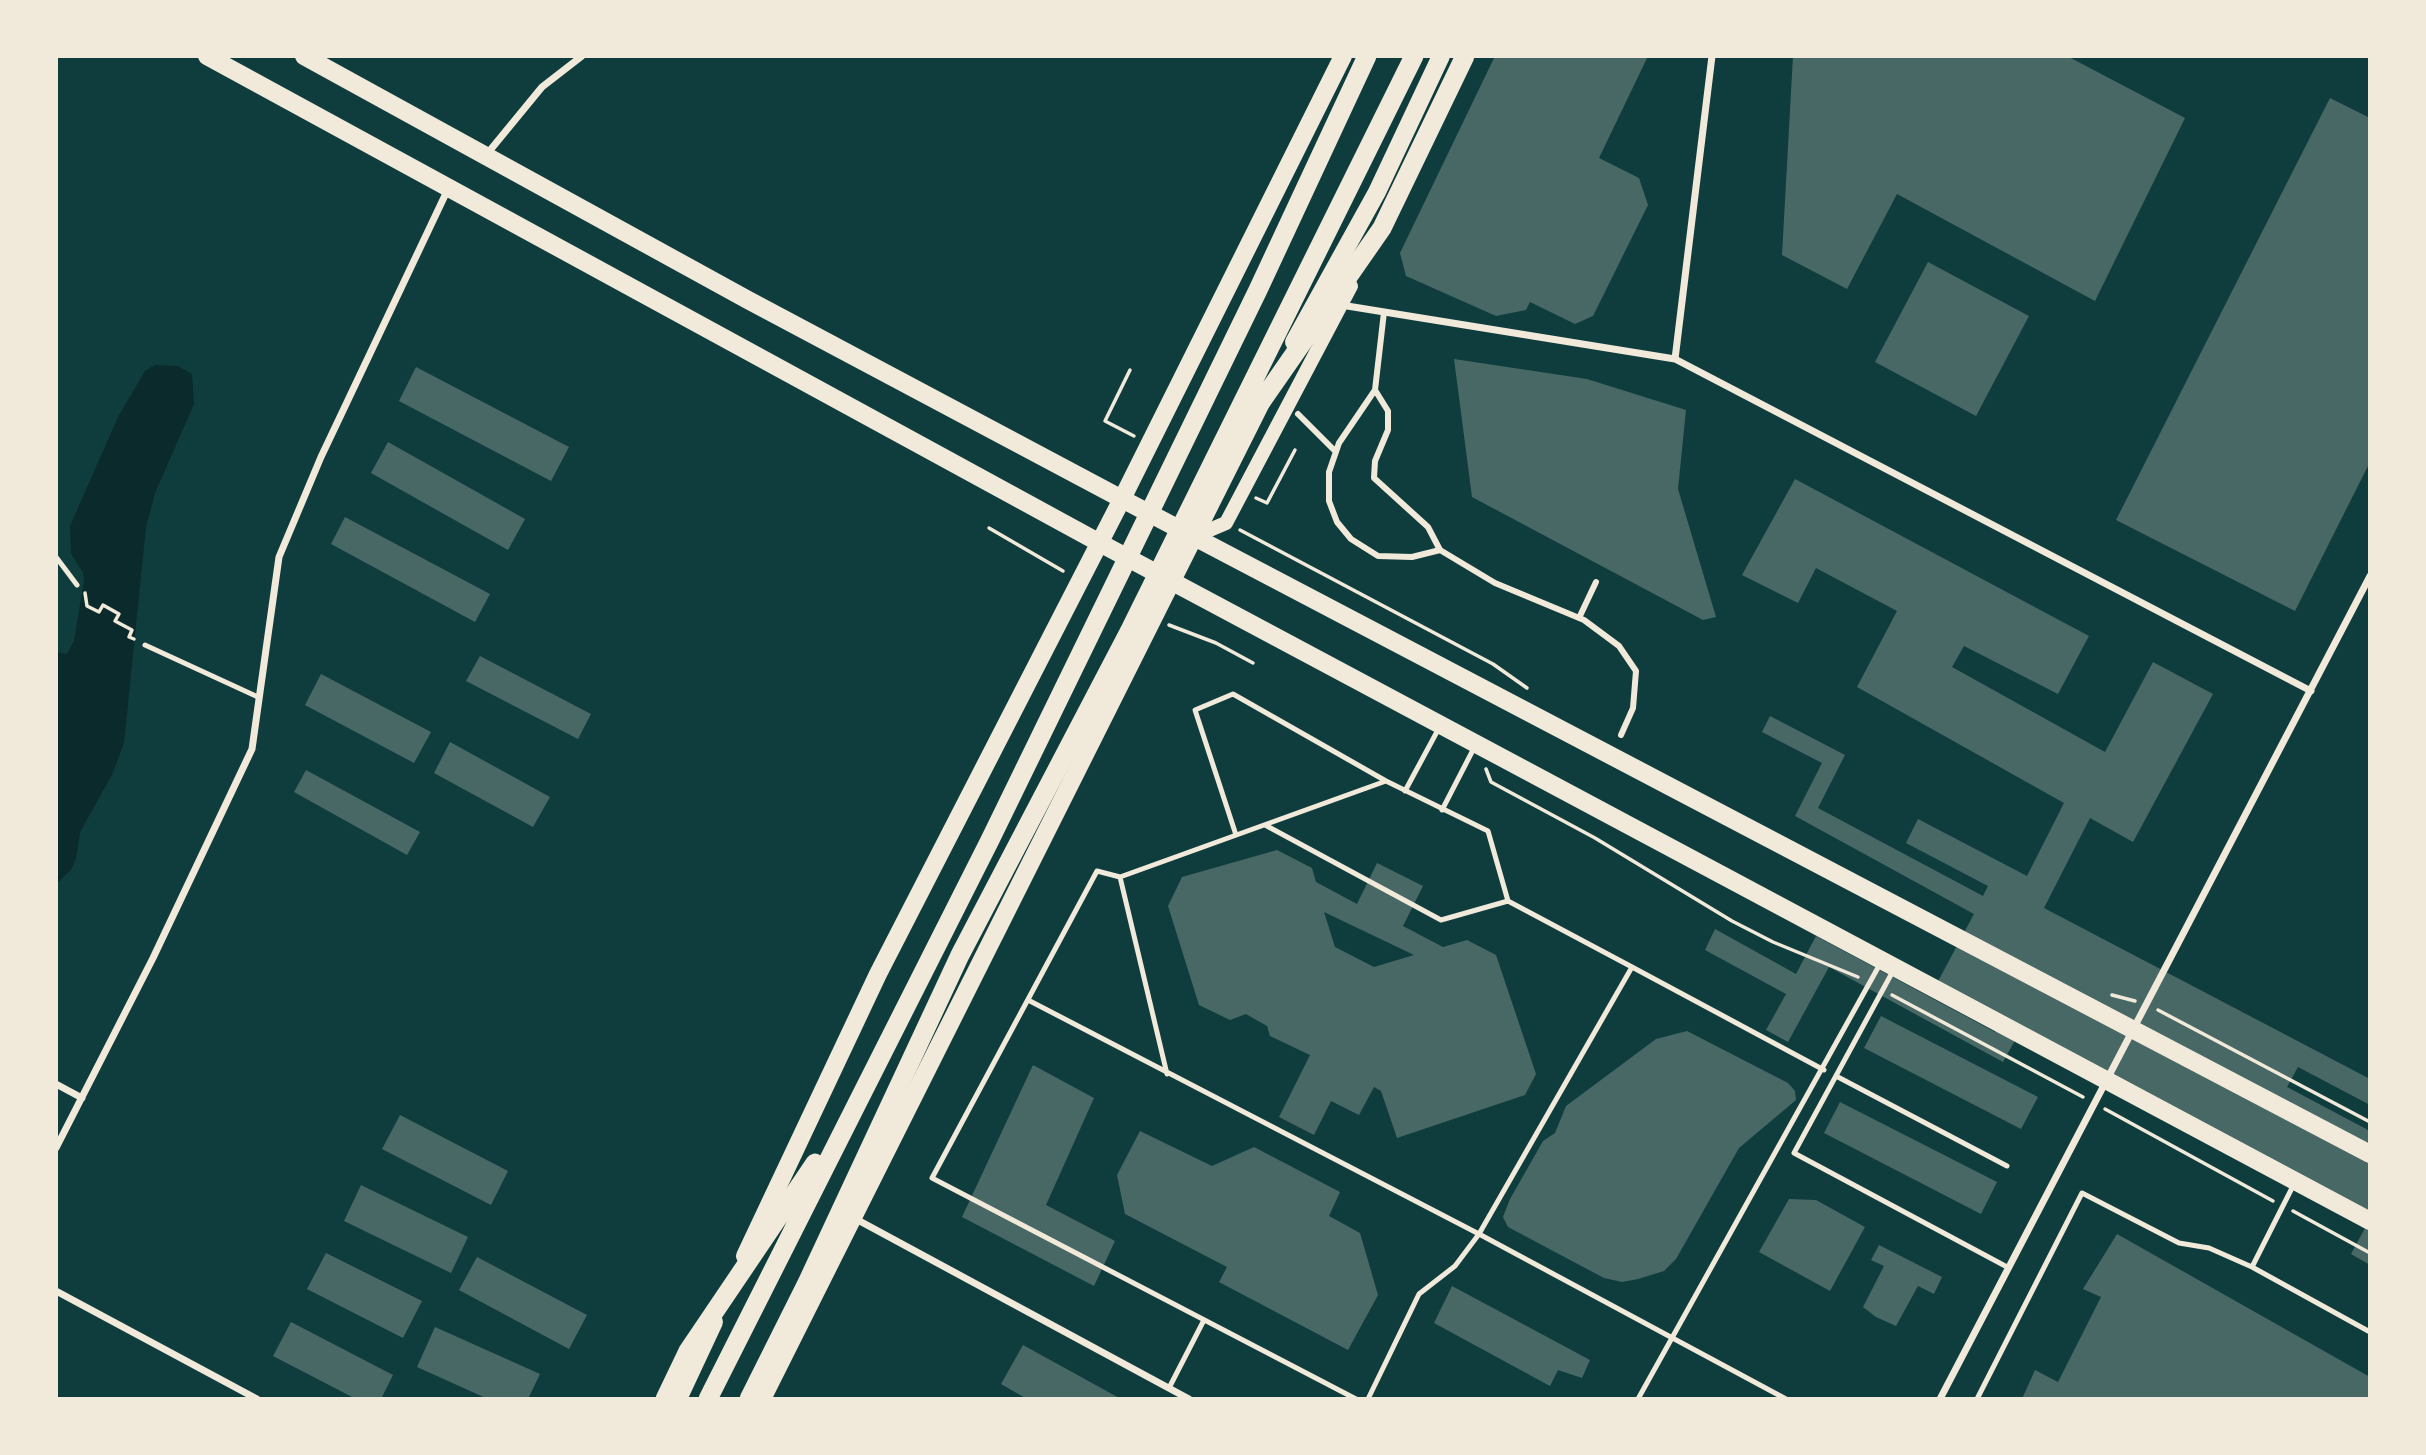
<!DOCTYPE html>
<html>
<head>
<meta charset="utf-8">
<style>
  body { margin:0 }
  #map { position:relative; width:2426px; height:1455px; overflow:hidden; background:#0f3d3e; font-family:Quicksand,sans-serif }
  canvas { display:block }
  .frame { position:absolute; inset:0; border:58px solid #f1e9da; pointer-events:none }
</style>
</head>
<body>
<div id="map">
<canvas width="2426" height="1455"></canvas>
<div class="frame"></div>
</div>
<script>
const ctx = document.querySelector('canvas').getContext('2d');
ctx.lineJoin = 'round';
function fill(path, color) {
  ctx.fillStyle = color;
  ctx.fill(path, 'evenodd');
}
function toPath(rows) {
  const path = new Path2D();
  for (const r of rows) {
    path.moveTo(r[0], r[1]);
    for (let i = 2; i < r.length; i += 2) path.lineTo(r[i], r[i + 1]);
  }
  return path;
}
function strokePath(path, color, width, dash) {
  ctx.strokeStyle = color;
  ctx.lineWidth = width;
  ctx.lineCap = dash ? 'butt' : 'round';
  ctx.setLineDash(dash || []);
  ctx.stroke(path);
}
const water = toPath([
  [155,365,178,366,192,374,194,404,155,493,146,527,124,743,112,775,80,832,76,859,71,870,56,884,56,652,67,654,74,641,84,580,83,573,71,553,70,526,118,417,145,371]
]);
const building = toPath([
  [1495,56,1648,56,1599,158,1639,178,1648,205,1593,316,1575,324,1530,302,1526,310,1496,316,1406,276,1400,253],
  [1793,56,2067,56,2185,118,2095,301,1897,194,1847,289,1782,255],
  [2330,98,2370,118,2370,462,2295,611,2116,520],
  [1928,262,2029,316,1976,416,1875,362],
  [1454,359,1587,379,1686,410,1678,489,1716,617,1703,620,1472,497],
  [416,367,569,447,551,481,399,401],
  [388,442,525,519,508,550,371,473],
  [1795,479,2089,636,2058,694,1964,646,1952,667,2105,752,2153,662,2213,694,2133,842,2090,818,2044,908,2370,1079,2370,1105,2298,1067,2287,1087,2370,1131,2370,1219,2020,1031,2003,1062,1829,967,1788,1042,1766,1030,1786,994,1705,950,1715,929,1796,974,1816,936,1995,1032,2001,1021,1936,985,1974,914,1795,816,1822,763,1762,732,1770,716,1845,755,1818,808,1983,896,1988,886,1906,843,1918,819,2027,876,2064,803,1857,687,1897,611,1816,568,1798,603,1742,575],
  [345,517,490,594,475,622,331,544],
  [480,656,591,714,578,739,466,681],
  [321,674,431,732,414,763,305,705],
  [450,742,550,797,533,827,434,773],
  [306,770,420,832,407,855,294,792],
  [1277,850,1312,868,1316,882,1357,904,1377,863,1423,886,1403,926,1443,947,1467,940,1496,955,1536,1074,1525,1095,1397,1138,1381,1091,1374,1087,1359,1115,1331,1101,1314,1135,1279,1117,1310,1055,1270,1036,1267,1026,1246,1014,1230,1020,1199,1005,1168,906,1182,877],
  [1324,912,1414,955,1374,967,1335,947],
  [1881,1016,2038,1097,2021,1129,1864,1048],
  [1687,1031,1788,1083,1795,1091,1796,1100,1739,1148,1676,1259,1664,1271,1638,1279,1622,1282,1604,1278,1508,1227,1503,1217,1510,1199,1543,1141,1555,1133,1566,1106,1656,1039],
  [1033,1065,1094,1098,1046,1205,1115,1241,1094,1286,962,1217],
  [1840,1102,1997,1182,1981,1214,1824,1133],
  [400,1115,508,1171,491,1205,382,1149],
  [1140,1131,1212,1166,1254,1147,1340,1192,1329,1216,1360,1233,1378,1295,1348,1350,1219,1282,1227,1267,1125,1214,1117,1175],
  [361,1185,468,1237,451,1273,344,1221],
  [1789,1199,1816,1200,1865,1227,1830,1291,1759,1252],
  [2370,1219,2369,1250,2370,1265,2351,1254],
  [2117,1234,2370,1377,2369,1399,2022,1399,2035,1370,2058,1382,2101,1297,2083,1289],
  [1879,1245,1942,1277,1934,1294,1918,1286,1896,1326,1876,1317,1863,1307,1884,1266,1871,1260],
  [326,1253,422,1301,403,1338,307,1289],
  [477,1257,587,1315,569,1349,459,1290],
  [1452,1286,1590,1360,1582,1378,1558,1370,1550,1386,1434,1323],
  [291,1322,393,1375,381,1399,356,1399,273,1356],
  [435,1327,540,1374,528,1399,488,1399,417,1367],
  [1023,1345,1121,1399,1027,1399,1001,1384]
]);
const path = toPath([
  [1130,370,1105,421,1134,436],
  [1256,498,1267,503,1295,450],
  [989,528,1063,571],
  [1240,530,1493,664,1527,688],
  [85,593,87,606,99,612,103,605,119,614,115,621,132,630,129,637,134,639],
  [1169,625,1216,643,1253,663],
  [1486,769,1491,782,1595,838,1732,921,1773,942,1858,977],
  [1892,995,2083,1097],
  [2112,995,2135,1001],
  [2158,1010,2370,1122],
  [2105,1109,2273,1201],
  [2293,1211,2370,1253]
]);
const service = toPath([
  [56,557,77,585],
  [145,645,258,697],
  [1405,791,1439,728],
  [1442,810,1474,748],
  [1265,825,1441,920,1508,901],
  [1236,835,1195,710,1233,694,1386,781],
  [1120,877,1097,871,932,1178,1356,1399],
  [1632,967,1824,1070],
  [1893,971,1794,1153,2009,1268],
  [1028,1000,1479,1234,1786,1399],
  [1167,1074,1120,877,1386,781,1488,831,1508,901,1632,967,1479,1234,1455,1266,1419,1294,1368,1399],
  [1836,1076,2007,1166],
  [2252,1267,2294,1184],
  [1169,1388,1204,1320],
  [1638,1399,1880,964],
  [1977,1399,2082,1193,2179,1243,2209,1248,2252,1267,2370,1332]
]);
const pedestrian = toPath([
  [1384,312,1375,390,1339,443,1329,472,1329,501,1337,522,1351,539,1378,556,1412,557,1440,550,1495,583,1584,620,1619,646,1636,671,1633,708,1621,735],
  [1375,390,1388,411,1388,430,1375,461,1374,478,1428,527,1440,550],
  [1298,414,1335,451],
  [1579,618,1596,582]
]);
const minor = toPath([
  [487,154,542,87,582,56],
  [1341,305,1675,359,2311,691],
  [1675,359,1712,56],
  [56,1084,82,1098],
  [56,1148,153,958,252,749,279,557,321,457,448,189],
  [854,1218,1189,1399],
  [56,1291,257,1399],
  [1940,1399,2370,576]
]);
const secondary = toPath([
  [1193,537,1226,523,1351,286]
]);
const primary = toPath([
  [207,56,1098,542,2370,1221],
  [304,56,748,300,1122,499,2370,1154],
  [1294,342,1377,192,1441,56],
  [745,1256,878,974,1122,499,1343,56],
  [678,1399,714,1322],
  [762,1399,1267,391]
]);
const trunk = toPath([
  [1261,402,1382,228,1465,56],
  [665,1399,688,1351,815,1163],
  [708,1399,990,840,1258,290,1367,56],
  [749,1399,807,1283,960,955,1129,632,1414,56]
]);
fill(water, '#0a2a2b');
fill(building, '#486865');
strokePath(path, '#f1e9da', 3.5);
strokePath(service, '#f1e9da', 5);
strokePath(pedestrian, '#f1e9da', 6);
strokePath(minor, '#f1e9da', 7);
strokePath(secondary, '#f1e9da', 14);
strokePath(primary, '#f1e9da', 18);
strokePath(trunk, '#f1e9da', 19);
</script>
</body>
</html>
